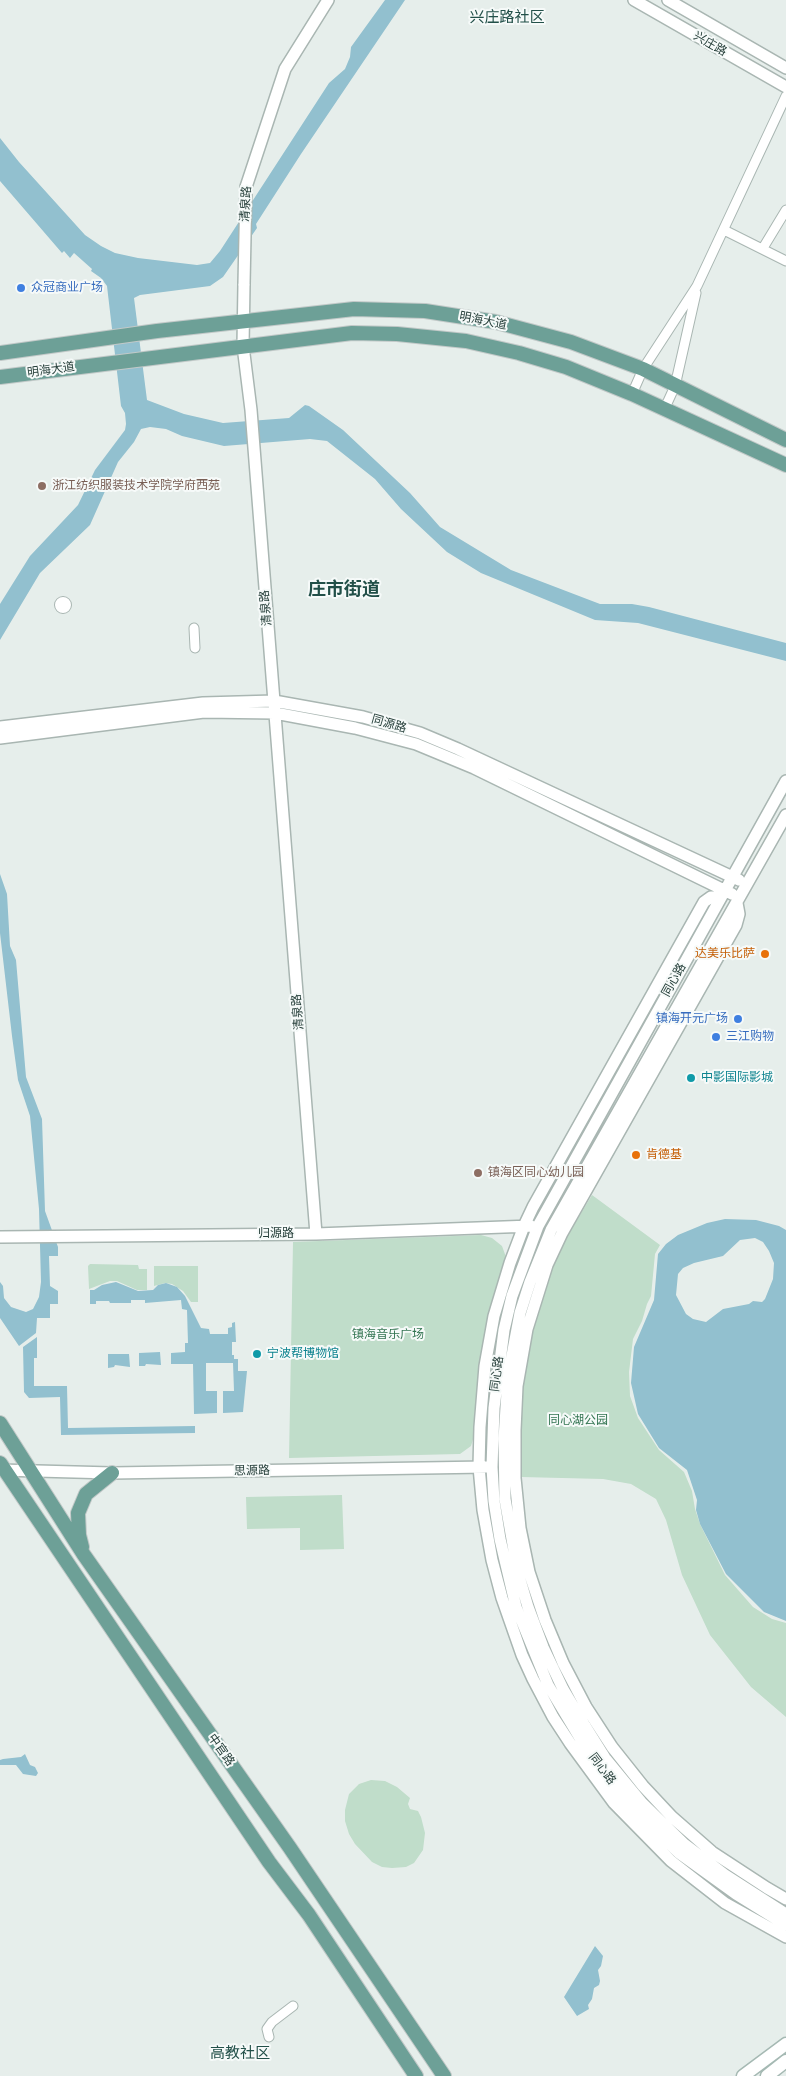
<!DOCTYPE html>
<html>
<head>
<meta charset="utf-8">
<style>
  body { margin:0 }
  canvas { display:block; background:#e6eeeb }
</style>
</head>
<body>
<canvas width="786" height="2076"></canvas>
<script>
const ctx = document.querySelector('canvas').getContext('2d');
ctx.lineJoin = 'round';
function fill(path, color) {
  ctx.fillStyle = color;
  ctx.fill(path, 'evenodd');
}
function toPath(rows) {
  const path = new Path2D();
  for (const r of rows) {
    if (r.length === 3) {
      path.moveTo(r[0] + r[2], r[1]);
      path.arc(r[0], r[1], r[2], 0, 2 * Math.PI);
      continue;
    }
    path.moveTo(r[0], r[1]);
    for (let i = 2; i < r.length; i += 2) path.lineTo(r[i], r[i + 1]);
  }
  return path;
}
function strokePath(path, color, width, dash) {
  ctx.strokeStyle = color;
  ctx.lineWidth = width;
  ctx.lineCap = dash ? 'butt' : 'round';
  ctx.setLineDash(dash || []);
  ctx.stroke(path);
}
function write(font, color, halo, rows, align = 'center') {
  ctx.font = font + ' "Open Sans","Noto Sans SC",sans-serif';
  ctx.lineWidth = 4;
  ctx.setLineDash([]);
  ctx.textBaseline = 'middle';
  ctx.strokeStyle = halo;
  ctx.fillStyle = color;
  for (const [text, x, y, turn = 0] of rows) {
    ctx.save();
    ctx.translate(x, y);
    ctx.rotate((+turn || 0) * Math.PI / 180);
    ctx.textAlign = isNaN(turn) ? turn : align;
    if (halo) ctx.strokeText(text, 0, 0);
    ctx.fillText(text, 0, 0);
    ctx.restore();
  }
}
const green = toPath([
  [592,1195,660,1245,655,1254,651,1296,647,1304,642,1321,633,1339,629,1372,630,1396,638,1418,659,1450,684,1472,692,1491,695,1509,700,1524,725,1575,753,1607,772,1619,786,1623,786,1717,751,1687,710,1635,682,1575,666,1520,656,1499,631,1484,603,1479,521,1477,520,1424,522,1382,528,1342,558,1251],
  [481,1235,492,1238,502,1246,506,1257,500,1279,474,1436,471,1446,460,1454,289,1458,293,1242],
  [90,1264,138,1265,139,1269,147,1269,147,1290,137,1290,117,1281,110,1281,89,1289,88,1266],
  [154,1266,198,1266,198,1302,191,1302,183,1291,172,1284,165,1283,154,1286],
  [342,1495,344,1549,300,1550,300,1528,247,1529,246,1497],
  [371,1780,385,1781,397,1787,410,1798,408,1804,410,1809,418,1811,421,1817,425,1833,423,1850,414,1863,406,1867,392,1868,382,1867,372,1862,355,1844,349,1834,345,1821,345,1810,349,1794,359,1784]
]);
const water = toPath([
  [385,0,405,0,301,154,256,224,257,228,223,277,210,286,140,295,134,298,147,400,184,414,223,423,289,418,305,405,309,406,343,430,410,493,440,527,511,570,600,604,632,604,649,607,786,643,786,661,638,623,595,620,481,573,447,552,401,509,375,479,327,441,310,439,224,446,182,436,166,429,150,427,141,429,134,442,118,462,90,525,40,573,0,640,0,604,30,556,78,505,95,470,125,430,126,424,125,413,121,406,107,286,101,278,91,271,92,269,74,253,70,258,64,251,62,253,0,181,0,138,19,162,85,235,101,246,115,253,138,258,197,265,210,263,220,251,329,83,345,69,350,57,351,47],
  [0,874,7,894,10,946,16,960,26,1077,42,1119,45,1211,58,1247,58,1256,49,1256,50,1286,58,1291,58,1304,50,1304,50,1318,37,1318,36,1333,19,1346,0,1318,0,1282,3,1286,4,1298,11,1307,26,1312,33,1309,39,1297,41,1282,39,1209,30,1116,18,1080,12,1036,0,933],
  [725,1219,756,1220,779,1226,786,1230,786,1621,764,1612,726,1574,700,1524,696,1510,697,1500,687,1470,659,1448,638,1414,631,1383,634,1347,654,1300,658,1254,666,1244,678,1235,707,1223],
  [755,1238,763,1242,769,1251,774,1263,773,1279,765,1299,762,1302,753,1301,749,1304,723,1309,706,1322,693,1319,686,1314,676,1295,678,1274,683,1268,694,1263,723,1256,740,1240],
  [116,1282,138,1291,153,1290,158,1285,166,1283,177,1287,185,1296,201,1328,209,1329,210,1334,228,1334,228,1328,232,1327,232,1323,235,1322,236,1342,232,1342,232,1355,234,1355,234,1359,238,1359,238,1371,247,1371,243,1412,223,1413,223,1391,234,1391,233,1363,206,1363,206,1391,217,1391,217,1413,194,1414,193,1364,171,1364,171,1353,185,1352,185,1343,188,1343,187,1310,182,1309,181,1300,145,1303,145,1300,131,1300,131,1303,110,1303,109,1301,96,1301,96,1304,90,1304,90,1290,94,1290,102,1285],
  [37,1337,37,1358,34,1358,34,1386,67,1386,68,1428,195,1426,195,1433,61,1435,60,1397,29,1398,24,1392,23,1347],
  [160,1352,161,1365,146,1364,145,1366,139,1366,139,1353],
  [108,1354,129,1354,130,1367,115,1365,114,1367,108,1368],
  [25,1754,30,1765,35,1767,38,1773,36,1776,23,1774,16,1765,0,1765,0,1760,3,1759,21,1757],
  [595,1946,603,1956,601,1966,598,1970,600,1981,599,1985,594,1988,592,1999,588,2005,589,2009,577,2016,564,1997]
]);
const minor = toPath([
  [724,230,786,261],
  [763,248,786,210],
  [632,394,643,369,697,286,786,96],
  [664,410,675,386,696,293],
  [63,605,3.5],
  [194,628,195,648],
  [269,2037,267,2029,272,2022,293,2006]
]);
const tertiary = toPath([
  [634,0,786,87],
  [668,0,786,68],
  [246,187,285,69,328,0],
  [244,284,243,346,251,410,316,1234],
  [0,727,203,703,274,701,363,717,420,733,458,749,739,880],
  [0,738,204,712,275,713,355,728,416,744,474,768,732,894],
  [786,781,538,1226,512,1296,504,1330,494,1408,492,1467,494,1501,500,1539,516,1607,548,1685,592,1758,631,1807,679,1853,736,1894,786,1925],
  [786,815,551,1230,530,1282,520,1313,508,1377,504,1439,505,1499,518,1573,528,1607,543,1647,563,1689,585,1726,605,1758,642,1803,684,1844,725,1875,786,1914],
  [721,897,711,897,704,902,533,1207,524,1226,510,1263,494,1316,485,1366,480,1427,479,1467,483,1510,492,1560,502,1598,522,1655,533,1679,553,1717,570,1743,614,1803,671,1861,725,1903,786,1937],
  [737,903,739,914,736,925,562,1233,547,1265,527,1329,517,1386,515,1430,515,1478,520,1528,529,1572,545,1620,563,1663,586,1707,612,1747,643,1786,672,1817,712,1852,767,1888,786,1899],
  [0,1237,316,1234,531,1226],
  [0,1470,112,1473,486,1467]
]);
const secondary = toPath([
  [743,2076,786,2044],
  [767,2076,786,2061]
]);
const primary = toPath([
  [0,353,157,331,354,309,425,311,496,322,571,342,643,369,786,440],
  [0,377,352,333,397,334,466,341,519,353,566,367,632,394,786,465],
  [0,1423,84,1555,290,1848,444,2076],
  [0,1463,269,1862,309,1915,416,2076],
  [82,1547,79,1535,78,1513,86,1494,112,1473]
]);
const tertiaryBridge = toPath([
  [244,284,246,187]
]);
const markers = [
  [21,288,5,"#3f7fe0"],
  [42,486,5,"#8d6e63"],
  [765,954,5,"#e8710a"],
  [738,1019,5,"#3f7fe0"],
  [716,1037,5,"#3f7fe0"],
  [691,1078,5,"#0f9aa8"],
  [636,1155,5,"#e8710a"],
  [478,1173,5,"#8d6e63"],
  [257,1354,5,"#0f9aa8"]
];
const streetNames = [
  ["兴庄路",710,44,30],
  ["清泉路",246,204,-86],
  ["明海大道",483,321,11],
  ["明海大道",51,370,-8],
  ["清泉路",266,608,-95],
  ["同源路",389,724,16],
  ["同心路",674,980,-61],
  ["清泉路",298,1012,-95],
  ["归源路",276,1234],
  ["同心路",497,1374,-83],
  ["思源路",252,1471,-1],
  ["中官路",221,1750,55],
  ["同心路",602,1769,53]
];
const shopNames = [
  ["众冠商业广场",31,288],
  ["镇海开元广场",728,1019,"right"],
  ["三江购物",726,1037]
];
const educationNames = [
  ["浙江纺织服装技术学院学府西苑",52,486],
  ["镇海区同心幼儿园",488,1173]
];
const foodNames = [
  ["达美乐比萨",755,954],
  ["肯德基",646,1155,"left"]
];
const cultureNames = [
  ["中影国际影城",701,1078],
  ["宁波帮博物馆",267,1354]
];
const parkNames = [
  ["镇海音乐广场",388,1335],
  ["同心湖公园",578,1421]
];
const quarterNames = [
  ["兴庄路社区",507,18],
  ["高教社区",240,2054]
];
const districtNames = [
  ["庄市街道",344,590]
];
fill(green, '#c0ddca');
fill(water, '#92c0cf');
strokePath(minor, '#a9b6b2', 11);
strokePath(tertiary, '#a9b6b2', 14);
strokePath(secondary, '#a5b9b3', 15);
strokePath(primary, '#c2c9c8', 16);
strokePath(minor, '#fff', 9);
strokePath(tertiary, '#fff', 11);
strokePath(secondary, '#fff', 12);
strokePath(primary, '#6da097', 14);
strokePath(tertiaryBridge, '#a9b6b2', 14, []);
strokePath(tertiaryBridge, '#fff', 11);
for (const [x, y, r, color] of markers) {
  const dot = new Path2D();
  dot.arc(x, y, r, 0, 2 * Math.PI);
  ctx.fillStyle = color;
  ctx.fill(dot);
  strokePath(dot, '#f6faf9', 2);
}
write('12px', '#263f3a', '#f6faf9', streetNames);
write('12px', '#366cbe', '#f6faf9', shopNames, 'left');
write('12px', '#785e54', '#f6faf9', educationNames, 'left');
write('12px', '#c56008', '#f6faf9', foodNames, 'right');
write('12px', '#0d838f', '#f6faf9', cultureNames, 'left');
write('12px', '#327451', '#f6faf9', parkNames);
write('15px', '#225049', '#f6faf9', quarterNames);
write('bold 18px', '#225049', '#f6faf9', districtNames);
</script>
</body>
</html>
